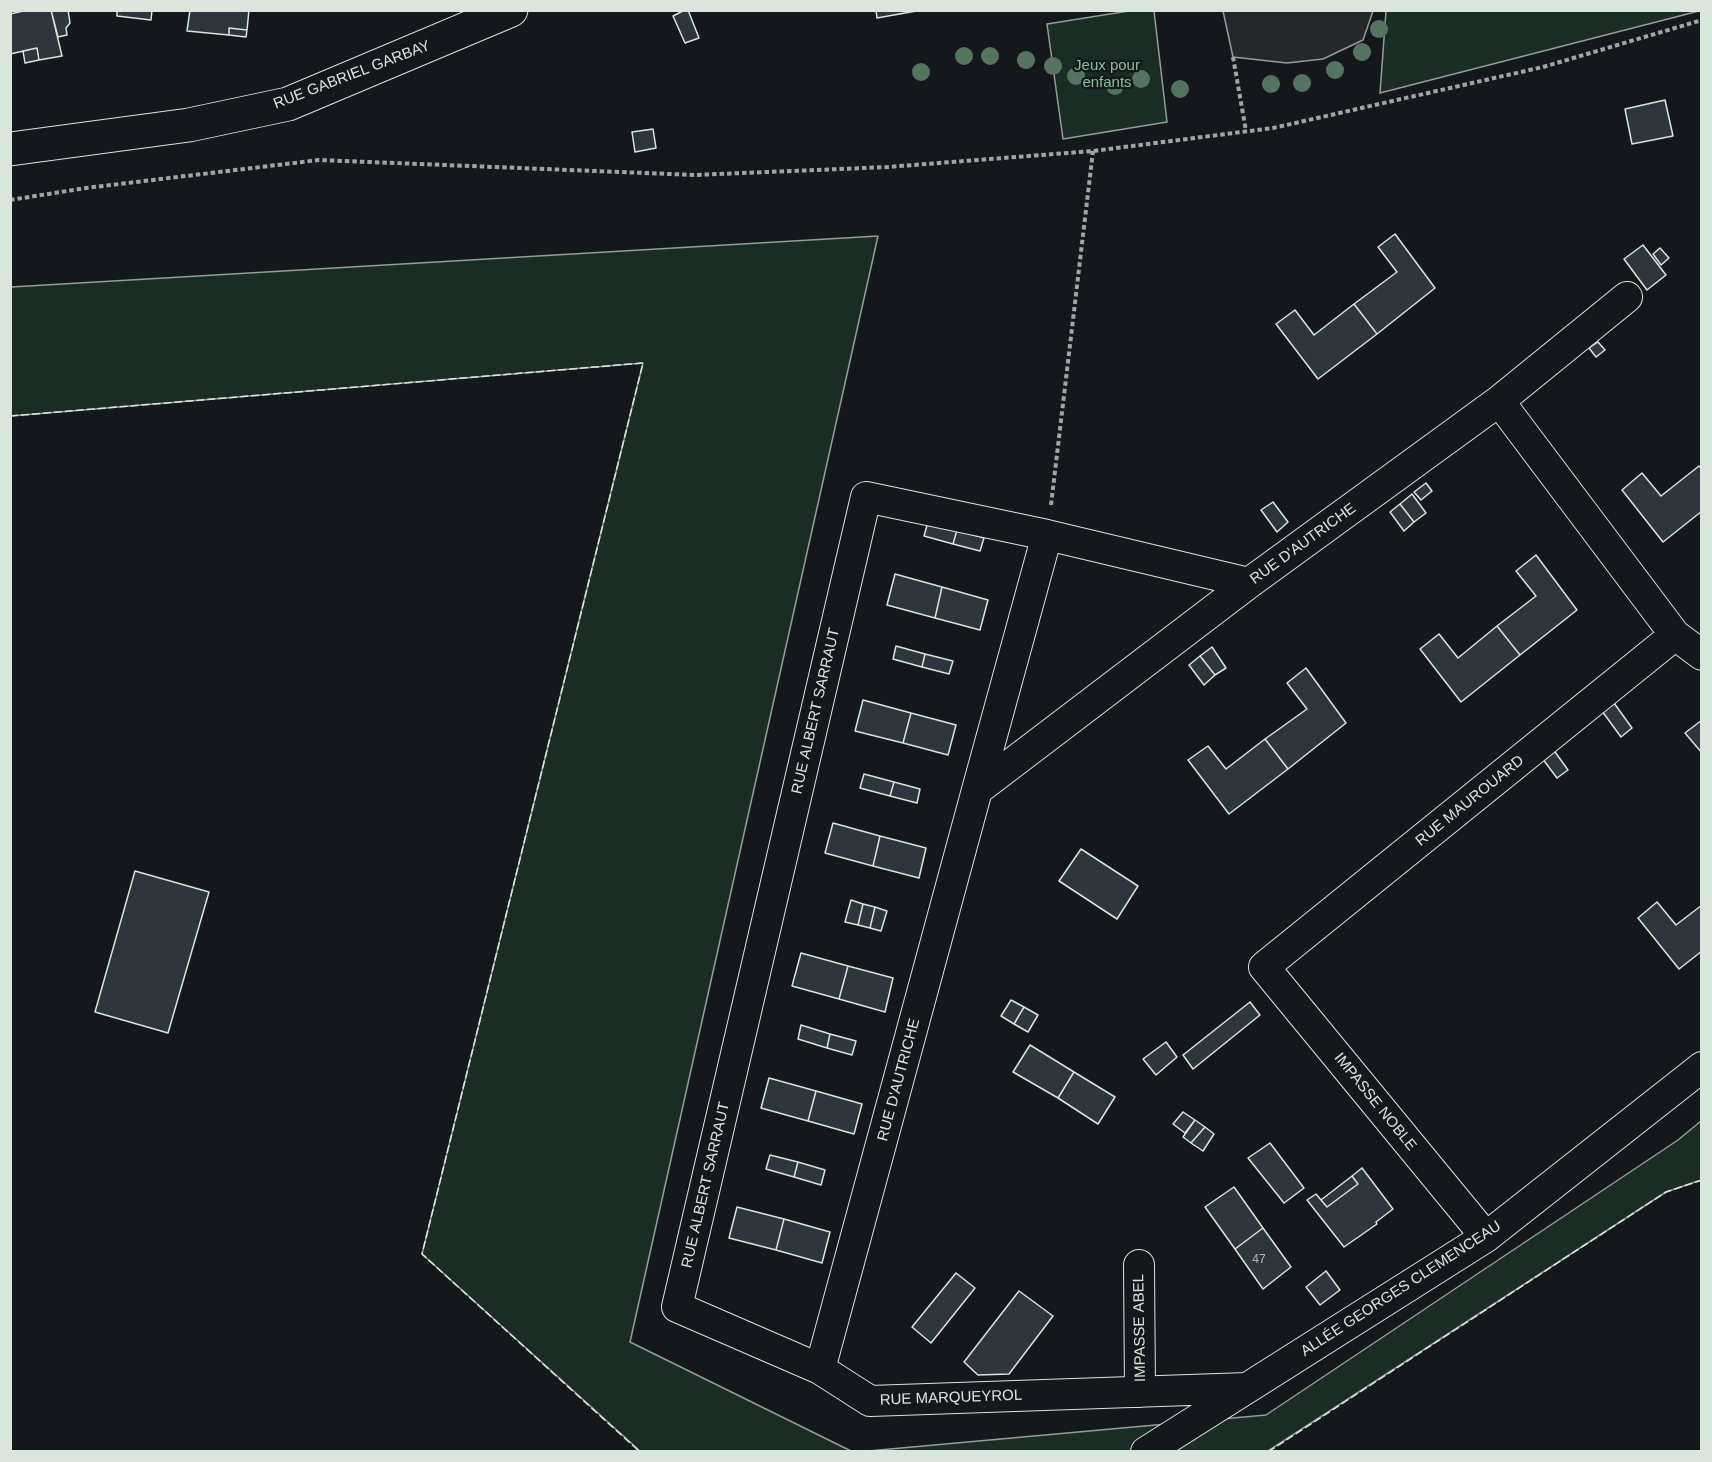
<!DOCTYPE html>
<html>
<head>
<meta charset="utf-8">
<style>
  body { margin:0 }
  #map { position:relative; width:1712px; height:1462px; overflow:hidden; background:#14181c; font-family:Helvetica,sans-serif }
  canvas { display:block }
  .frame { position:absolute; inset:0; border:12px solid #d8e6dc; pointer-events:none }
</style>
</head>
<body>
<div id="map">
<canvas width="1712" height="1462"></canvas>
<div class="frame"></div>
</div>
<script>
const ctx = document.querySelector('canvas').getContext('2d');
ctx.lineJoin = 'round';
function fill(path, color) {
  ctx.fillStyle = color;
  ctx.fill(path, 'evenodd');
}
function toPath(rows) {
  const path = new Path2D();
  for (const r of rows) {
    path.moveTo(r[0], r[1]);
    for (let i = 2; i < r.length; i += 2) path.lineTo(r[i], r[i + 1]);
  }
  return path;
}
function strokePath(path, color, width, dash) {
  ctx.strokeStyle = color;
  ctx.lineWidth = width;
  ctx.lineCap = dash ? 'butt' : 'round';
  ctx.setLineDash(dash || []);
  ctx.stroke(path);
}
function write(font, color, halo, rows, align = 'center') {
  ctx.font = font + ' Helvetica,sans-serif';
  ctx.lineWidth = 4.5;
  ctx.setLineDash([]);
  ctx.textBaseline = 'middle';
  ctx.strokeStyle = halo;
  ctx.fillStyle = color;
  for (const [text, x, y, turn = 0] of rows) {
    ctx.save();
    ctx.translate(x, y);
    ctx.rotate((+turn || 0) * Math.PI / 180);
    ctx.textAlign = isNaN(turn) ? turn : align;
    if (halo) ctx.strokeText(text, 0, 0);
    ctx.fillText(text, 0, 0);
    ctx.restore();
  }
}
const green = toPath([
  [1135,10,1154,11,1167,122,1063,139,1047,24,1135,10],
  [1386,11,1386,10,1699,11,1380,93,1386,11],
  [878,236,630,1342,851,1451,640,1451,422,1254,643,363,11,416,11,287,878,236],
  [1701,1121,1701,1180,1666,1192,1268,1451,857,1452,1266,1415,1678,1140,1701,1121]
]);
const parking = toPath([
  [1223,11,1223,10,1373,11,1363,40,1323,59,1287,63,1233,57,1223,11]
]);
const building = toPath([
  [28,10,51,10,62,56,39,60,37,48,10,54,10,14,28,10],
  [51,10,68,10,70,23,66,28,67,35,58,37,51,10],
  [117,10,152,10,151,20,117,16,117,10],
  [190,10,249,10,247,30,229,28,229,35,187,31,190,10],
  [685,10,688,10,699,38,685,43,673,16,685,10],
  [876,10,922,10,877,18,876,10],
  [229,28,247,30,246,37,229,35,229,28],
  [37,48,39,60,25,63,23,51,37,48],
  [1665,100,1673,136,1632,144,1625,109,1665,100],
  [653,129,656,148,635,152,632,132,653,129],
  [1395,234,1435,288,1377,334,1354,304,1397,272,1378,247,1395,234],
  [1643,245,1666,275,1647,290,1624,259,1643,245],
  [1660,248,1669,258,1661,265,1653,254,1660,248],
  [1354,304,1377,334,1318,379,1276,324,1295,310,1314,335,1354,304],
  [1598,342,1605,350,1596,357,1589,348,1598,342],
  [1699,466,1702,469,1702,511,1663,542,1622,490,1642,473,1661,496,1699,466],
  [1426,483,1432,491,1421,500,1414,492,1426,483],
  [1412,494,1426,513,1414,522,1400,504,1412,494],
  [1273,502,1288,522,1277,532,1261,510,1273,502],
  [1400,504,1414,522,1404,531,1390,512,1400,504],
  [928,522,957,530,953,544,924,536,928,522],
  [957,530,984,538,980,551,953,544,957,530],
  [1536,555,1577,610,1520,655,1497,626,1536,596,1516,571,1536,555],
  [895,574,942,587,935,618,887,605,895,574],
  [942,587,988,600,980,630,935,618,942,587],
  [1497,626,1520,655,1461,702,1420,649,1439,634,1458,658,1497,626],
  [896,646,925,654,922,667,893,659,896,646],
  [1212,647,1226,668,1215,675,1200,656,1212,647],
  [925,654,953,661,949,674,922,667,925,654],
  [1200,656,1215,675,1204,685,1189,665,1200,656],
  [1306,668,1346,723,1288,769,1265,739,1307,709,1287,683,1306,668],
  [863,700,911,713,903,743,855,731,863,700],
  [1614,703,1632,728,1621,737,1602,711,1614,703],
  [911,713,956,725,948,755,903,743,911,713],
  [1702,720,1702,753,1685,733,1702,720],
  [1265,739,1288,769,1229,814,1188,760,1208,746,1226,769,1265,739],
  [1553,749,1568,770,1557,778,1542,758,1553,749],
  [864,774,894,782,890,796,860,788,864,774],
  [894,782,920,789,917,803,890,796,894,782],
  [833,823,880,836,873,866,825,853,833,823],
  [880,836,926,848,919,878,873,866,880,836],
  [1081,849,1138,886,1117,919,1059,881,1081,849],
  [135,871,209,892,168,1033,95,1012,135,871],
  [851,900,863,904,858,925,845,922,851,900],
  [1657,902,1676,925,1702,905,1702,951,1679,969,1638,918,1657,902],
  [863,904,875,907,870,928,858,925,863,904],
  [875,907,887,911,881,931,870,928,875,907],
  [801,953,848,966,839,999,792,986,801,953],
  [848,966,893,978,885,1012,839,999,848,966],
  [1011,1000,1024,1007,1014,1024,1001,1016,1011,1000],
  [1250,1002,1260,1015,1193,1069,1183,1055,1250,1002],
  [1024,1007,1038,1015,1028,1032,1014,1024,1024,1007],
  [801,1025,830,1034,827,1048,798,1039,801,1025],
  [830,1034,856,1041,852,1055,827,1048,830,1034],
  [1166,1042,1177,1057,1156,1075,1143,1059,1166,1042],
  [1030,1045,1074,1072,1058,1098,1013,1072,1030,1045],
  [1074,1072,1115,1097,1098,1124,1058,1098,1074,1072],
  [769,1078,816,1091,808,1121,761,1108,769,1078],
  [816,1091,862,1104,854,1134,808,1121,816,1091],
  [1183,1112,1195,1120,1185,1133,1173,1124,1183,1112],
  [1195,1120,1205,1127,1191,1143,1183,1137,1195,1120],
  [1205,1127,1214,1134,1203,1151,1191,1143,1205,1127],
  [1270,1143,1304,1188,1284,1203,1248,1158,1270,1143],
  [770,1155,798,1162,794,1177,766,1169,770,1155],
  [798,1162,825,1170,821,1185,794,1177,798,1162],
  [1362,1168,1393,1209,1376,1222,1377,1224,1344,1247,1307,1200,1316,1194,1327,1207,1358,1184,1352,1176,1362,1168],
  [1352,1176,1358,1184,1327,1207,1321,1200,1352,1176],
  [1234,1187,1263,1228,1235,1249,1205,1207,1234,1187],
  [737,1207,784,1219,776,1250,729,1238,737,1207],
  [784,1219,830,1232,822,1263,776,1250,784,1219],
  [1263,1228,1291,1267,1263,1289,1235,1249,1263,1228],
  [1326,1271,1340,1290,1320,1305,1306,1287,1326,1271],
  [956,1273,975,1288,931,1343,912,1327,956,1273],
  [1019,1291,1053,1316,1009,1374,978,1375,964,1362,1019,1291]
]);
const path = toPath([
  [1233,57,1246,131],
  [10,200,86,188,319,160,695,175,888,167,1093,151,1273,128,1543,67,1702,20],
  [1051,505,1093,151]
]);
const minor = toPath([
  [1499,401,1675,635],
  [977,790,1047,535],
  [1486,1237,1264,967,1675,635,1702,655],
  [1139,1265,1140,1392],
  [820,1369,977,790,1249,583,1499,401,1627,297],
  [1247,1388,870,1401,820,1369,677,1307,866,497,1047,535,1249,583],
  [1146,1452,1486,1237,1702,1067]
]);
const tertiary = toPath([
  [10,149,189,125,288,104,511,10]
]);
const fence = toPath([
  [10,416,643,363,422,1254,640,1452],
  [1268,1452,1666,1192,1702,1180]
]);
const trees = [
  [1379,29],
  [1362,52],
  [964,56],
  [990,56],
  [1026,60],
  [1053,66],
  [1335,70],
  [921,72],
  [1076,76],
  [1141,79],
  [1302,83],
  [1271,84],
  [1115,86],
  [1180,89]
];
const numberNames = [
  ["47",1259,1260]
];
const parkNames = [
  ["Jeux pour",1107,66],
  ["enfants",1107,83]
];
const streetNames = [
  ["RUE GABRIEL GARBAY",352,75,-21],
  ["RUE D'AUTRICHE",1303,544,-36],
  ["RUE ALBERT SARRAUT",816,711,-77],
  ["RUE MAUROUARD",1470,801,-39],
  ["RUE D'AUTRICHE",899,1080,-75],
  ["IMPASSE NOBLE",1375,1102,51],
  ["RUE ALBERT SARRAUT",706,1185,-77],
  ["ALLÉE GEORGES CLEMENCEAU",1401,1289,-33],
  ["IMPASSE ABEL",1140,1328,-91],
  ["RUE MARQUEYROL",951,1398,-2]
];
fill(green, '#1a2d24');
strokePath(green, '#939e99', 1.5);
fill(parking, '#24282b');
strokePath(parking, '#939e99', 1.5);
fill(building, '#2c363c');
strokePath(building, '#d8e6dc', 1.5);
strokePath(minor, '#d8e6dc', 32);
strokePath(tertiary, '#d8e6dc', 35);
strokePath(path, '#9da8a2', 4, [4.5, 3]);
strokePath(minor, '#14181c', 30);
strokePath(tertiary, '#14181c', 33);
strokePath(fence, '#d8e6dc', 1.5, [8, 3]);
ctx.fillStyle = '#55745f';
for (const [x, y] of trees) {
  ctx.beginPath();
  ctx.arc(x, y, 9, 0, 2 * Math.PI);
  ctx.fill();
}
write('12px', '#adbab4', null, numberNames);
write('15px', '#8ac095', '#14181c', parkNames);
write('15px', '#d8e6dc', '#14181c', streetNames);
</script>
</body>
</html>
